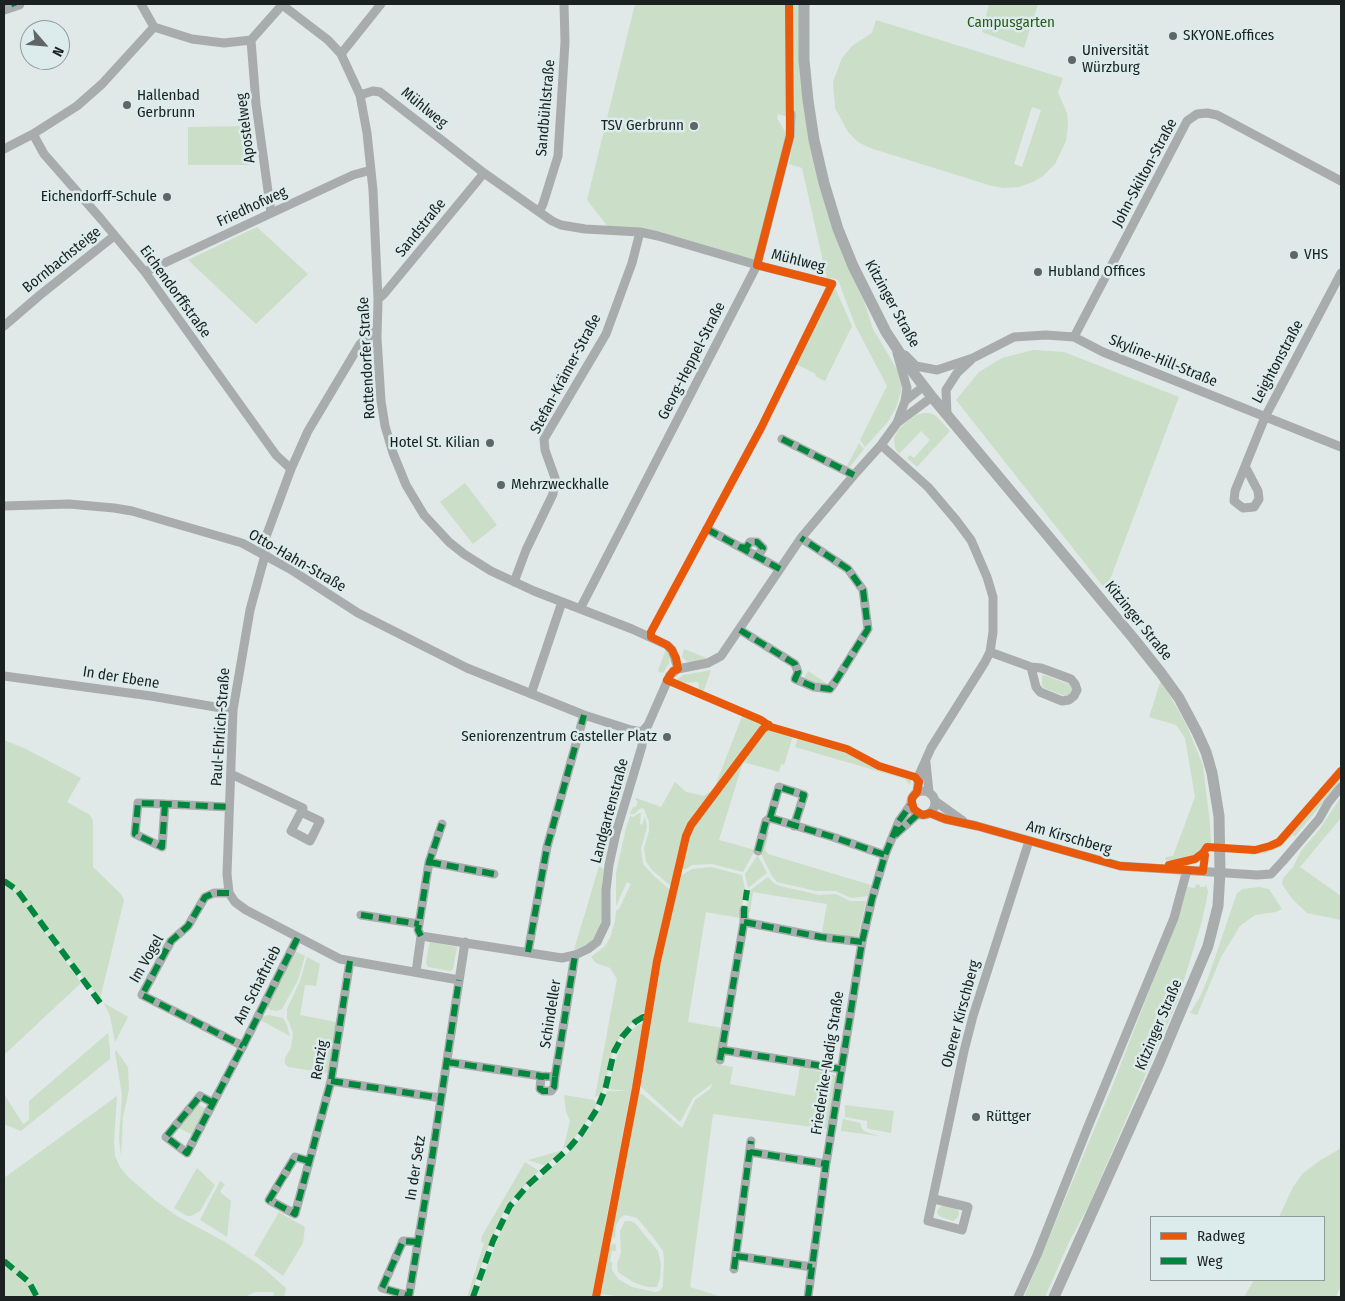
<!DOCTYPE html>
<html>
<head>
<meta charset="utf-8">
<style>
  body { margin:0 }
  #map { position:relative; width:1345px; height:1301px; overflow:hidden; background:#e0e8e8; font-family:"Fira Sans Condensed",sans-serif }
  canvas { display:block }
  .frame { position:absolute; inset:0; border:5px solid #1b2020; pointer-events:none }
  .legend { position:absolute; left:1150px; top:1216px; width:175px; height:65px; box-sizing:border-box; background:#dcebeb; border:1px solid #8f9a9a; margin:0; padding:6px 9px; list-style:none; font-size:15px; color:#1b2020 }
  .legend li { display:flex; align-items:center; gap:10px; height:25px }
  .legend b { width:25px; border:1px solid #8f9a9a }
  .north { position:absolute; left:20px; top:20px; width:50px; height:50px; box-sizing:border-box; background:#dcebeb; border:1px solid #8f9a9a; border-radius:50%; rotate:117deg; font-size:14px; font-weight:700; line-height:20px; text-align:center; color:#1b2020 }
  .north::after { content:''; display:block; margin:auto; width:18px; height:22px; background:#606666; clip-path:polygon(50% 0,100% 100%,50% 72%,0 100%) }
</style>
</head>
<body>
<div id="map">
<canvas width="1345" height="1301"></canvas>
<div class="frame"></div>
<ul class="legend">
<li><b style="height:6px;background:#e8590c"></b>Radweg</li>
<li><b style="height:6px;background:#00873e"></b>Weg</li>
</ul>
<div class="north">N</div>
</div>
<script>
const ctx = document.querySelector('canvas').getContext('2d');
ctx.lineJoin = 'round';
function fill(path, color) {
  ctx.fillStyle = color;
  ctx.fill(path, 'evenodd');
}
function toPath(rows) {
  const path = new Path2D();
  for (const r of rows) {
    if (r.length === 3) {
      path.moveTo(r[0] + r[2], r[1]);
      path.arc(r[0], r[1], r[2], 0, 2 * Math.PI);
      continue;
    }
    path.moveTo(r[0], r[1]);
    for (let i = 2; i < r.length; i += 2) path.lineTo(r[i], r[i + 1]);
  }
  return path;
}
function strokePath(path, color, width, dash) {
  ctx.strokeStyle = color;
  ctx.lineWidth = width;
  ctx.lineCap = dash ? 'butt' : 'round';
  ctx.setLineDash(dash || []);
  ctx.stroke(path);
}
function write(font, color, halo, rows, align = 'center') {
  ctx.font = font + ' "Fira Sans Condensed",sans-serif';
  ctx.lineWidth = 5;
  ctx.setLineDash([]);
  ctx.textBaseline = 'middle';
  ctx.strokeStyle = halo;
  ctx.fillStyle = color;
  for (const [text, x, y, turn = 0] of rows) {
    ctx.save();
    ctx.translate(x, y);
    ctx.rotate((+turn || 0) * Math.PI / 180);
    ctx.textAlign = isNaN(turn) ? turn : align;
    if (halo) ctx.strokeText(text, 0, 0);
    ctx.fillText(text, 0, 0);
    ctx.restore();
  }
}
const green = toPath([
  [635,4,787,4,788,117,778,114,777,118,787,135,755,261,608,227,587,200],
  [793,4,799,4,800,71,853,277,865,304,873,329,901,376,902,388,896,408,887,423,865,447,860,440,887,386,856,327,838,280,832,278,827,279,802,168,789,164,792,147,794,121],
  [989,4,1038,4,1024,48,982,32],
  [876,20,1063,78,1058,92,1067,113,1068,126,1066,141,1055,164,1043,176,1033,182,1019,187,1004,188,992,186,870,148,858,142,848,132,835,108,833,82,842,58,852,46,872,33],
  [1032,107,1041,110,1022,167,1014,164],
  [249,126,249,165,188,165,188,127],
  [257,227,308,274,256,324,188,260],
  [835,288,852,326,825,381,815,376,816,374,794,363,828,292,830,289],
  [1033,350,1064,352,1179,397,1106,590,956,400,979,372,1002,358],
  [924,413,930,413,936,416,950,431,917,467,907,458,910,455,914,458,930,440,921,431,899,454,895,448,894,438,898,430,904,424,916,415],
  [859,443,864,449,850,467,847,466],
  [465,483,497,525,473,544,440,502],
  [666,649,669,655,669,663,663,673,658,671],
  [684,649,707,658,707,659,691,662,686,661,682,657],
  [711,670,704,690,701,692,698,690,699,686,698,682,678,683,676,681,676,680,683,675],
  [808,671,829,685,808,684,804,678],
  [1044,675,1071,685,1072,691,1068,696,1065,696,1044,688,1042,686,1042,676],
  [1161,680,1186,724,1200,758,1203,766,1210,823,1211,843,1206,844,1199,855,1183,860,1165,860,1166,857,1173,856,1195,797,1185,738,1176,725,1149,717],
  [743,714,761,723,762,726,685,831,672,887,652,870,646,861,644,848,649,831,649,822,644,809,641,808,634,814,630,814,633,807,636,807,638,801,635,800,636,798,661,807,675,782,686,792,704,796,714,789],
  [770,729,793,736,784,765,781,764,779,772,743,762,719,840,755,850,743,872,712,864,692,865,686,869,680,869,690,832,763,732],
  [799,737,855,754,879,768,912,778,910,785,905,779,795,747,798,738],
  [4,740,26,749,81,778,67,802,90,815,93,821,93,867,121,894,124,900,100,999,24,902,81,983,4,1055,4,883,15,891,16,890,4,880],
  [628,765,630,766,615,814,605,858,603,858,611,823],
  [1341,776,1341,781,1307,822,1295,836,1293,835,1280,847,1266,853,1258,854,1252,855,1240,851,1260,853,1280,845,1292,834],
  [1341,797,1341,818,1300,867,1341,896,1341,920,1307,913,1292,899,1282,884,1283,878,1293,867,1301,851,1319,830],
  [639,813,641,813,640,824,642,825,645,817,647,827,641,849,643,864,654,876,669,889,670,893,654,964,647,1009,626,1029,619,1039,613,1052,602,1094,595,1097,617,979,610,968,596,963,591,957,605,946,610,938,615,921,616,911,619,909,631,884,627,882,616,906,616,873,626,828,630,816,633,817],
  [766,831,769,832,765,850,768,854,871,885,868,896,851,898,836,891,816,891,777,882,772,876,760,852],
  [757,856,758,856,767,873,748,888,745,874],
  [599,866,604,869,602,883,603,913,600,927,594,938,588,944,574,950],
  [711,867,742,875,745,889,740,918,706,912,688,1022,723,1028,716,1064,733,1067,730,1084,795,1096,800,1067,834,1075,836,1077,828,1129,713,1114,690,1287,722,1297,623,1297,601,1294,609,1247,614,1243,616,1246,616,1251,612,1251,610,1262,612,1262,612,1270,618,1279,632,1287,655,1292,660,1291,663,1286,664,1259,663,1251,653,1237,637,1218,625,1215,620,1218,616,1226,615,1238,611,1237,637,1094,642,1094,682,1128,695,1100,710,1089,713,1083,693,1098,680,1122,639,1085,663,946,679,877,692,869],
  [768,877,775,884,780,886,819,895,836,894,850,901,866,901,858,936,854,938,822,932,827,904,753,892,750,912,746,912,749,891],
  [1196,884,1200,885,1200,887,1205,887,1206,884,1208,892,1202,921,1178,1000,1088,1207,1069,1242,1045,1297,1024,1297,1112,1087,1181,909,1187,887,1195,888],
  [1259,887,1269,889,1282,909,1276,912,1255,915,1240,926,1221,957,1197,1015,1190,1013,1200,997,1208,978,1237,893,1243,889],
  [431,942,457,947,453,969,450,971,428,967,426,963,429,945],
  [295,951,305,956,298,980,282,1009,277,1011,270,1010,267,1006],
  [307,957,320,964,316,986,305,985,300,1015,336,1022,328,1073,288,1067,285,1064,285,1058,291,1048,293,1033,287,1018,287,1009,300,981],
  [104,1003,128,1017,115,1042,110,1016],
  [269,1015,283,1018,287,1025,290,1036,260,1020,262,1016],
  [639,1024,643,1024,644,1028,635,1085,633,1090,631,1091,606,1220,594,1297,475,1297,503,1226,512,1209,523,1194,568,1153,591,1125,601,1107,607,1091,629,1091,607,1089,620,1046,628,1033],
  [108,1033,110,1049,110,1059,21,1131,4,1124,4,1094,23,1124,29,1120,29,1101],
  [116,1050,128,1067,129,1089,123,1117,121,1156,119,1139,122,1095,115,1052],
  [564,1095,594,1100,597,1105,590,1117,572,1141,546,1166,528,1160,563,1150,570,1121,566,1112],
  [117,1096,114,1142,115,1156,120,1167,128,1177,156,1201,177,1216,225,1242,261,1266,286,1288,284,1297,273,1297,274,1292,255,1292,245,1297,4,1297,4,1178],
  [197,1104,207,1109,193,1135,177,1127],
  [845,1105,894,1111,891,1133,869,1129,867,1128,867,1121,845,1117],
  [843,1119,860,1123,862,1129,866,1132,879,1136,841,1131],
  [1341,1148,1341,1285,1336,1297,1244,1297,1254,1280,1324,1280,1324,1217,1279,1217,1293,1187,1303,1173,1321,1160],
  [525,1162,539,1171,520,1190,503,1213,487,1250,470,1297,467,1297,484,1243,481,1242,482,1236],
  [197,1168,215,1185,200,1211,191,1216,187,1216,174,1208],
  [220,1181,225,1184,220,1192,231,1201,227,1237,200,1220],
  [943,1205,955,1208,958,1210,959,1215,956,1219,953,1221,939,1216,937,1212,939,1208],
  [279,1212,305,1227,303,1243,283,1276,254,1255],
  [625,1221,630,1221,635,1223,658,1251,661,1264,660,1278,657,1287,647,1287,633,1282,618,1272,617,1264,621,1253,620,1231]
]);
const minor = toPath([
  [141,4,154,27,192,39,224,43,251,40,282,5],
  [281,4,328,40,341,54,360,95,367,133,373,190,378,299,377,338,381,401,385,426,393,453,406,485,424,515,449,542,464,554,491,571,534,591,632,629,667,645,672,650,678,669],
  [251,40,256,104,271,213],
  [341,54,381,4],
  [360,95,373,91,380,92,484,173,552,221,561,225,585,229,640,232,658,236,757,265,832,284],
  [33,134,44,154,101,219,145,272,276,455,291,469],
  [4,149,33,134,77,106,102,84,154,27],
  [539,212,543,204,558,156,565,42,564,4],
  [145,272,353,175,371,170],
  [378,299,384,294,484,173],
  [4,326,40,295,114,236],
  [377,330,360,344,308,431,291,469,264,542,265,555,250,610,233,710,227,874,229,893,235,902,246,910,340,959,459,980],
  [1074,337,1187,121,1197,114,1207,113,1217,115,1341,181],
  [905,355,916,366,937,370,973,358,1014,337,1046,335,1074,337,1103,352,1341,447],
  [905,401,924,386],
  [947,415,946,390,957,373,971,360],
  [897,423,932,397],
  [782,439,854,475],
  [881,445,928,487,956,520,971,540,987,577,993,597,993,632,990,652,985,662,931,748,919,775,917,792],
  [1246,468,1258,491,1259,499,1254,507,1243,508,1234,501,1235,491,1265,417,1341,273],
  [4,506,69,504,114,508,132,511,242,543,290,569,358,613,467,668,584,715,631,730,642,732],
  [707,529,780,569],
  [741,547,746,548,750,542,757,542,763,548,758,556],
  [514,582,526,550,553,494,555,478,545,450,544,439,606,334,632,263,640,232],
  [580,609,757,265,790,136,791,114],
  [740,630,795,664,798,672,795,679,814,687,830,689,837,679,868,629,863,590,848,569,801,538],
  [990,652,1031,667,1036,687,1040,692,1062,701,1069,700,1074,696,1077,690,1075,684,1071,679,1041,668,1031,667],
  [4,676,151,696,233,710],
  [531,694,562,602],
  [642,732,648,725,670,675,678,669,708,663,721,656,801,538,854,475,881,445,897,423,905,401,907,388,897,353],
  [926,763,929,792],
  [231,774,303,808,301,812,320,821,310,841,291,831,301,812],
  [923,803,12],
  [935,801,963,821],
  [165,804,162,847,135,834,138,803,165,804,229,807],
  [930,813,945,819,977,826,1120,866,1257,875,1271,874,1283,861,1319,819,1328,803,1341,787],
  [770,818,833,837,885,855],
  [895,835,919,813],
  [758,851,766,821,770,818,779,787,804,795,794,826],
  [429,862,494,874],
  [229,893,214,893,205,897,188,926,171,941,142,995,243,1046],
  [361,915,419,924],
  [744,922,821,937,862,942],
  [421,936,562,958,575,955,588,949,597,942,606,923,606,890,609,865,616,833,642,746,642,732],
  [528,952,547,847,584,715],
  [416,972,421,936,418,930,429,862,442,824],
  [722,1050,841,1069],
  [720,1060,744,922,744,910],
  [447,1062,541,1076],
  [555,1077,554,1087,551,1091,543,1091,540,1089,541,1076,555,1077,575,955],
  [331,1081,441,1098],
  [213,1103,200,1096,166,1137,187,1153,213,1103,243,1046,298,937],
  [750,1152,826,1164],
  [309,1161,295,1157,269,1200,295,1214,331,1081,350,961],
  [934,1199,968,1207,962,1230,928,1221,964,1051,973,1016,1029,841],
  [418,1242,403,1241,382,1288,409,1296,432,1158,465,942],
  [736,1256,812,1267],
  [734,1269,751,1141],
  [808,1297,826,1164,862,942,872,899,885,855,899,821,912,803],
  [1018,1297,1037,1255,1087,1129,1174,918,1187,870]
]);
const tertiary = toPath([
  [804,4,804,60,808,100,814,140,824,183,838,229,853,266,886,332,909,367,932,397,1134,639,1161,673,1179,698,1197,732,1206,752,1212,773,1219,816,1220,872,1218,906,1208,946,1159,1063,1054,1297],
  [4,9,19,4]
]);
const quiet = toPath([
  [14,4,15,6],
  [782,439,854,475],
  [707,529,780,569],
  [740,547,746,548,750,542,757,542,763,548,758,556],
  [740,630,795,664,798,672,795,679,814,687,830,689,837,679,868,629,863,590,848,569,801,538],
  [165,804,162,847,135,834,138,803,165,804,229,807],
  [770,818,833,837,885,855],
  [895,835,919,813],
  [758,851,766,821,770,818,779,787,804,795,794,826],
  [429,862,494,874],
  [4,881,17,890,101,1004],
  [229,893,214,893,205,897,188,926,171,941,142,995,243,1046],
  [361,915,419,924],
  [744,922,821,937,862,942],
  [421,936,418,930,429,862,442,824],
  [528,952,547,847,584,715],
  [722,1050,841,1069],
  [720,1060,744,922,744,910,747,890],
  [447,1062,541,1076],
  [555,1077,554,1087,551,1091,543,1091,540,1089,541,1076,555,1077,575,955],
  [331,1081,441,1098],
  [213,1103,200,1096,166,1137,187,1153,213,1103,243,1046,298,937],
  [750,1152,826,1164],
  [309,1161,295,1157,269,1200,295,1214,331,1081,350,961],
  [418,1242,403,1241,382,1288,409,1296,432,1158,459,980],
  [736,1256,812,1267],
  [4,1261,29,1282,37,1297],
  [734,1269,751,1141],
  [473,1297,493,1241,510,1206,528,1185,569,1148,581,1134,597,1109,605,1090,614,1052,622,1037,635,1022,643,1017,648,1018],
  [808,1297,826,1164,862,942,872,899,885,855,899,821,912,803]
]);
const cycleway = toPath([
  [789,4,790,136,757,265,832,284,761,428,651,632,651,637,667,645,672,650,676,658,678,669,673,671,667,680,761,720,771,727,847,749,879,766,915,777,919,782],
  [919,782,917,792,912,798,912,803,914,809,919,813,923,815,930,813,945,819,977,826,1120,866,1203,871,1205,855,1203,853],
  [1169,865,1195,859,1203,853,1207,847,1255,850,1270,846,1279,842,1341,771],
  [596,1297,636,1088,657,961,686,836,691,825,763,729,769,725]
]);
const markers = [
  [1173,36,5,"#606666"],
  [1072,60,5,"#606666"],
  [127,105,5,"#606666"],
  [694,126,5,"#606666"],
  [167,197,5,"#606666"],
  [1294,255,5,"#606666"],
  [1038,272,5,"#606666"],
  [490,443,5,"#606666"],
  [501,485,5,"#606666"],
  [667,737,5,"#606666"],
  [976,1117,5,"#606666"]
];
const parkNames = [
  ["Campusgarten",1011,23]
];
const poiNames = [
  ["SKYONE.offices",1183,36],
  ["Universität",1082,51],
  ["Würzburg",1082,68],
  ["Hallenbad",137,96],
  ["Gerbrunn",137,113],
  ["TSV Gerbrunn",684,126,"right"],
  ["Eichendorff-Schule",157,197,"right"],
  ["VHS",1304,255],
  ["Hubland Offices",1048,272],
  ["Hotel St. Kilian",480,443,"right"],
  ["Mehrzweckhalle",511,485],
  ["Seniorenzentrum Casteller Platz",657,737,"right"],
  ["Rüttger",986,1117]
];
const streetNames = [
  ["Mühlweg",424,108,39],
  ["Sandbühlstraße",546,108,-85],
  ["Apostelweg",246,128,-97],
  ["John-Skilton-Straße",1145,173,-62],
  ["Friedhofweg",252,207,-25],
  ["Sandstraße",421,228,-51],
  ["Bornbachsteige",62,260,-39],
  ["Mühlweg",798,261,14],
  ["Eichendorffstraße",175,292,54],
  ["Kitzinger Straße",892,304,61],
  ["Rottendorfer Straße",367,358,-93],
  ["Georg-Heppel-Straße",692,361,-63],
  ["Skyline-Hill-Straße",1163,361,22],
  ["Leightonstraße",1278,362,-62],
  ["Stefan-Krämer-Straße",566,374,-62],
  ["Otto-Hahn-Straße",297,561,30],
  ["Kitzinger Straße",1138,621,51],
  ["In der Ebene",121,678,9],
  ["Paul-Ehrlich-Straße",221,727,-86],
  ["Landgartenstraße",610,811,-75],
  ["Am Kirschberg",1069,838,16],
  ["Im Vogel",147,959,-60],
  ["Am Schaftrieb",258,985,-63],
  ["Schindeller",551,1014,-81],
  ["Oberer Kirschberg",961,1014,-75],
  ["Kitzinger Straße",1159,1025,-67],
  ["Renzig",320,1060,-80],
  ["Friederike-Nadig Straße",828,1063,-81],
  ["In der Setz",416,1168,-81]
];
fill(green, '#cbdec8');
strokePath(minor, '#a9acac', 9);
strokePath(tertiary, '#a9acac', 11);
strokePath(quiet, '#00873e', 6, [12, 6]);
strokePath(cycleway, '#e8590c', 8);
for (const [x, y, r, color] of markers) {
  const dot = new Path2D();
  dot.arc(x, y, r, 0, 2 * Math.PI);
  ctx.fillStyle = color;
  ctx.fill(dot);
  strokePath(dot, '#dcebeb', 2);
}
write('15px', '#2c5b14', '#dcebeb', parkNames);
write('15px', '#1b2020', '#dcebeb', poiNames, 'left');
write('15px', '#1b2020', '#dcebeb', streetNames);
</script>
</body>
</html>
